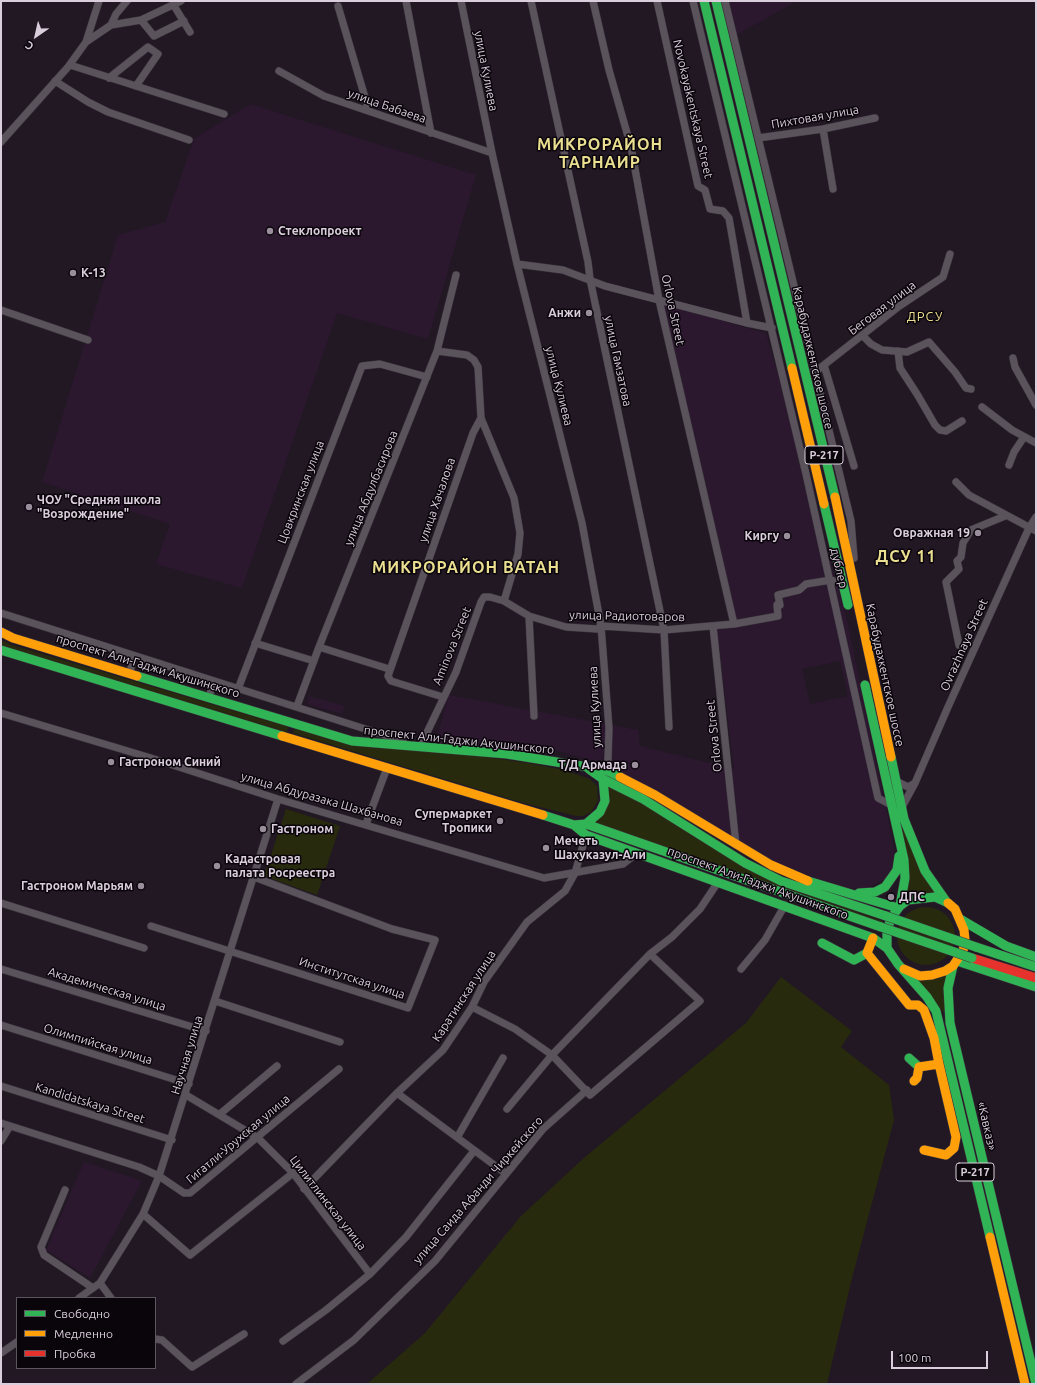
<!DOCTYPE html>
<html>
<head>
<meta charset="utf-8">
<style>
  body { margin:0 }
  #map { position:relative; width:1037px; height:1385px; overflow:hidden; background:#221824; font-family:Ubuntu,sans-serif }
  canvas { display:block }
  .frame { position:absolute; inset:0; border:2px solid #dacedc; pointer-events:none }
  .legend { position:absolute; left:16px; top:1297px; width:140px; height:72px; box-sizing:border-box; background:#0a040b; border:1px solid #5d555f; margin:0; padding:5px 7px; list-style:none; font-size:12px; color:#dacedc }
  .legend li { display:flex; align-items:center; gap:8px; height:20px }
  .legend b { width:20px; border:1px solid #5d555f }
  .north { position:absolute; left:16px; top:16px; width:40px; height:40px; -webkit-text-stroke:3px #0a040b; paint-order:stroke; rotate:214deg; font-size:11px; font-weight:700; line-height:16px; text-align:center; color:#dacedc }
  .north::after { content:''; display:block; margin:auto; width:14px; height:18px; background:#dacedc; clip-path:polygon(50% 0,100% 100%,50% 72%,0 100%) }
  .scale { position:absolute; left:891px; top:1351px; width:97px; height:18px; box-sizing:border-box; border:2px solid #dacedc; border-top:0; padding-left:5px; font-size:12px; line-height:14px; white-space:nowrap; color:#dacedc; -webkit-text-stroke:3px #0a040b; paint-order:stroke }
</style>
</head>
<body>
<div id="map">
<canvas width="1037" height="1385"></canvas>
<div class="frame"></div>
<ul class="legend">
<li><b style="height:5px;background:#30b455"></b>Свободно</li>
<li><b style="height:5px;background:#ff9f0a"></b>Медленно</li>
<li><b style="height:5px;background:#e5322d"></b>Пробка</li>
</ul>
<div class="north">С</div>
<div class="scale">100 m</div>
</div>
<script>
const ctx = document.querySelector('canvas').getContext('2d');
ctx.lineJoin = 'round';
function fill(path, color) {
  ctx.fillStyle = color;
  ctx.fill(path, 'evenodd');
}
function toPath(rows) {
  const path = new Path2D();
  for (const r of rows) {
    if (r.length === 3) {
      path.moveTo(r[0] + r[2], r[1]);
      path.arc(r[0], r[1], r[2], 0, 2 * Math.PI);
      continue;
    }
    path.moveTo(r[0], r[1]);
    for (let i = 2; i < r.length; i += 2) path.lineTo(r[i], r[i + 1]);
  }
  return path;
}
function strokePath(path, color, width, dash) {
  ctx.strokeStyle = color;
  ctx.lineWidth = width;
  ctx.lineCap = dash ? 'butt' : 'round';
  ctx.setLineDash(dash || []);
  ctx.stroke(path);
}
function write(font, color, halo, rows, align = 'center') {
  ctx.font = font + ' Ubuntu,sans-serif';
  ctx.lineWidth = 3;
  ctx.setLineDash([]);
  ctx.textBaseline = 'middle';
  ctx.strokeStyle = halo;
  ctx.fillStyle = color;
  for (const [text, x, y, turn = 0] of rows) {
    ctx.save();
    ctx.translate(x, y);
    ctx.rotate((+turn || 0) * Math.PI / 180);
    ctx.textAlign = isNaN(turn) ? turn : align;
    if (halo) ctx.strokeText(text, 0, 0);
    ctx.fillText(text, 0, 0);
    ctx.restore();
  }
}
const built = toPath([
  [722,1,797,1,731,38],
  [250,104,476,175,428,339,337,313,242,588,156,564,170,524,42,482,118,235,165,222,194,139],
  [663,304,766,333,847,620,894,848,894,859,892,868,884,880,865,889,847,888,783,867,618,771,616,763,602,759,598,762,558,751,513,746,435,743,449,695,638,730,640,746,734,769,717,630,732,628],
  [840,661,848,696,810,704,802,669],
  [309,696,345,706,342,714,307,704],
  [84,1162,142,1181,90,1278,46,1250]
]);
const green = toPath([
  [1,640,12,645,288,727,287,732,1,645],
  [294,729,528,763,564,770,590,779,597,786,598,801,591,812,583,816,576,816,520,802,293,733],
  [609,786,643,803,786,887,883,921,882,923,596,823],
  [286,809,340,826,317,895,264,876],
  [902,822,935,892,904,897],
  [926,936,29],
  [946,976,944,1013,918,980],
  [781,977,852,1031,841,1047,889,1085,894,1120,851,1282,827,1384,367,1384,425,1333,521,1216,584,1158,746,1023]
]);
const street = toPath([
  [406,1,431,133],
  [461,1,492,153,517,264,582,523,601,626,609,728,608,759,605,773],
  [531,1,588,262,590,279,664,630,669,727],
  [593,1,609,70,631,147,659,300,734,624],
  [657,1,698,186,705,190,710,209,723,211,729,218,747,323],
  [693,1,806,474,878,798,891,805],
  [725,1,851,521,854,558],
  [173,4,190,32],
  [338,6,369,111],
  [141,20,154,36,184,21],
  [111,25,116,14,127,1],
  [86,42,111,25,141,20,181,1],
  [70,65,224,114],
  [279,71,324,96,492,153],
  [109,78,148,47,158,54,136,86],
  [55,81,88,102,108,112,189,140],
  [823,129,833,189],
  [758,138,823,129,875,118],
  [1,142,68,67,86,42,99,1],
  [517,264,563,270,605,286,747,323,772,328],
  [1,310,88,340],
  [863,336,871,344,882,350,907,352,929,342,955,372,966,388,971,389],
  [898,351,900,368,917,394,935,425,940,430,946,431,962,421],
  [1013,358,1015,367,1036,405],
  [824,365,854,466],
  [815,372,898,307,943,277,950,254],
  [982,407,1012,430,1036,443],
  [1009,465,1014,452,1024,437],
  [956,482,969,495,1036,531],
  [504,601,529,616,566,627,597,629,601,626,664,630,734,624,778,616,777,605,780,605,778,595,799,590,806,584,831,580,834,581],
  [1,613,403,741],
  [529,616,534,716],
  [713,626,736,845],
  [255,643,314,661],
  [959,645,946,582,959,569,957,561,961,557,963,543,971,530,1005,516],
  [319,647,389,669],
  [130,672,134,656],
  [238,689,362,366,380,364,427,377],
  [209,697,214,681],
  [443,697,391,681,388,676,473,433,481,418],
  [297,706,319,647,437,351,456,275],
  [1,713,151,758,278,799,544,878,623,864,637,853],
  [418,746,420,747,456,672,481,602,484,597,490,597,504,601,518,554,520,533,514,498,481,418,478,367,474,360,467,355,437,351],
  [896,781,908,787,915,783,902,807],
  [915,783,948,707,1029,528,1036,517],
  [366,824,387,768],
  [1,903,144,948],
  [151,926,408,1008,435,940,392,929,254,877],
  [1,969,206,1031],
  [741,969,765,940,785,905],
  [215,1001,340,1042],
  [472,1007,515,1029,552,1055,590,1095,700,1001,650,954],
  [1,1025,189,1084],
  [1,1086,172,1140],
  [397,1093,505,1173],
  [186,1095,258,1138,293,1173,370,1274],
  [507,1109,552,1055,650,954,672,937,700,909,718,882],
  [220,1114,277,1066],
  [1,1123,139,1167,159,1176,184,1193,190,1193,339,1069],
  [458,1136,503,1058],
  [1,1141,10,1126],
  [304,1189,397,1093,443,1050,472,1007,484,982,527,922,565,891,575,873,586,835],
  [65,1190,41,1247,44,1255,93,1288],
  [143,1214,190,1255,293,1173],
  [100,1283,111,1298],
  [79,1298,100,1283,143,1214,159,1176,278,799],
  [155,1339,162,1340,192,1367,244,1334],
  [283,1341,326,1310,370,1274,406,1237,474,1151],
  [1,1353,17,1342],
  [296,1384,354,1340,435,1261,543,1129,587,1090]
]);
const fast = toPath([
  [704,1,792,368],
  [716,1,835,497],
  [824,504,848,605],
  [1,650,282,736],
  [137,676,352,741,507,754,606,770,620,777],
  [865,685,904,860,905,878,900,906],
  [891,757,904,819,925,871,946,901],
  [603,779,643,799,745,863,781,881,886,916],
  [543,815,574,825,586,835,873,938,887,948],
  [586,824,881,927],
  [574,825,586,824,600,812,605,801,603,779,589,769],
  [808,881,898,908],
  [859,893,875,892,885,887,897,870,899,856],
  [948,903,935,897,908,900,900,906,891,918,887,931,887,948,898,964,927,997,936,1011,990,1237],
  [960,919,1006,946,1036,957],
  [822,943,854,960,867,953],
  [976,947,1036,967],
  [957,961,1036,987],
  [953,966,948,988,950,1023,1036,1384],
  [909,1058,919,1067]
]);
const slow = toPath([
  [792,368,824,504],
  [835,497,891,757],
  [1,632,13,638,137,676],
  [282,736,543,815],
  [620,777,655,795,771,865,808,881],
  [873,938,867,953,909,1005,918,1005,924,1010,934,1038,939,1064,919,1067,917,1078,914,1081],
  [904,969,920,976,932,975,945,971,953,966,963,951,965,940,964,930,955,909,948,903],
  [924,1150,946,1155,954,1148,956,1137,939,1064],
  [990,1237,1025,1384]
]);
const jam = toPath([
  [972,958,1036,978]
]);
const fastBridge = toPath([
  [886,916,976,947],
  [881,927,972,958]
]);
const markers = [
  [270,231,4,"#9a8e9c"],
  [73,273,4,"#9a8e9c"],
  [589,313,4,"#9a8e9c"],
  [29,507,4,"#9a8e9c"],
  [978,533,4,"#9a8e9c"],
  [787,536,4,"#9a8e9c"],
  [111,762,4,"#9a8e9c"],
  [635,765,4,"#9a8e9c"],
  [500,821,4,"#9a8e9c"],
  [263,829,4,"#9a8e9c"],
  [546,848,4,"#9a8e9c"],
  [217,866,4,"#9a8e9c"],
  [141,886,4,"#9a8e9c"],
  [891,897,4,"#9a8e9c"]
];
const shields = [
  [824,455,38],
  [975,1172,38]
];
const shieldNames = [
  ["Р-217",824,455],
  ["Р-217",975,1172]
];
const streetNames = [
  ["улица Кулиева",486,71,79],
  ["улица Бабаева",387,106,19],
  ["Novokayakentskaya Street",693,109,77],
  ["Пихтовая улица",815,117,-10],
  ["Беговая улица",882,308,-37],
  ["Orlova Street",673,310,78],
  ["Карабудахкентское шоссе",813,358,77],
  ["улица Гамзатова",618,361,78],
  ["улица Кулиева",559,386,76],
  ["улица Абдулбасирова",371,488,-68],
  ["Цовкринская улица",301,492,-69],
  ["улица Хачалова",437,500,-71],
  ["дублер",839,568,77],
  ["улица Радиотоваров",627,616,1],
  ["Ovrazhnaya Street",964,645,-66],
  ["Aminova Street",452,646,-68],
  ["проспект Али-Гаджи Акушинского",148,666,17],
  ["Карабудахкентское шоссе",885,675,78],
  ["улица Кулиева",595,707,-93],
  ["Orlova Street",714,736,-96],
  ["проспект Али-Гаджи Акушинского",459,740,6],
  ["улица Абдуразака Шахбанова",322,799,16],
  ["проспект Али-Гаджи Акушинского",758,883,20],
  ["Институтская улица",352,978,18],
  ["Академическая улица",107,989,17],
  ["Каратинская улица",464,996,-57],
  ["Олимпийская улица",98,1044,17],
  ["Научная улица",187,1055,-73],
  ["Kandidatskaya Street",90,1103,17],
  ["«Кавказ»",987,1126,77],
  ["Гигатли-Урухская улица",238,1139,-40],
  ["улица Саида Афанди Чиркейского",478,1190,-49],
  ["Цилитлинская улица",328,1203,52]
];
const poiNames = [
  ["Стеклопроект",278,231],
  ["К-13",81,273],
  ["Анжи",581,313,"right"],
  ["ЧОУ \"Средняя школа",37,500],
  ["\"Возрождение\"",37,514],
  ["Овражная 19",970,533,"right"],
  ["Киргу",779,536,"right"],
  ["Гастроном Синий",119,762],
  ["Т/Д Армада",627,765,"right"],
  ["Супермаркет",492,814,"right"],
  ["Тропики",492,828,"right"],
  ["Гастроном",271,829],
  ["Мечеть",554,841],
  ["Шахуказул-Али",554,855],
  ["Кадастровая",225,859],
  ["палата Росреестра",225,873],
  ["Гастроном Марьям",133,886,"right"],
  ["ДПС",899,897]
];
const neighbourhoodNames = [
  ["ДРСУ",925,317]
];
const districtNames = [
  ["МИКРОРАЙОН",600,145],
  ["ТАРНАИР",600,163],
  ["ДСУ 11",906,557],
  ["МИКРОРАЙОН ВАТАН",466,568]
];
fill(built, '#2b172e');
fill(green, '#272a0d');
strokePath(street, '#3c353e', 8);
strokePath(fast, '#3c353e', 10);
strokePath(slow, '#3c353e', 10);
strokePath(jam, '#3c353e', 10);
strokePath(street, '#5a535c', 7);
strokePath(fast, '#30b455', 9);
strokePath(slow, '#ff9f0a', 9);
strokePath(jam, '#e5322d', 9);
strokePath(fastBridge, '#3c353e', 10, []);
strokePath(fastBridge, '#30b455', 9);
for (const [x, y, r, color] of markers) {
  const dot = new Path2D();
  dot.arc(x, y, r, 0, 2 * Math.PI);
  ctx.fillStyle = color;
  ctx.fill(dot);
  strokePath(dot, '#0a040b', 1.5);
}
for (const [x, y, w] of shields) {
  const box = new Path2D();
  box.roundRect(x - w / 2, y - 9, w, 18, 3);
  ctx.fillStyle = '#0a040b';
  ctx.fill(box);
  strokePath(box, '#dacedc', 1);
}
write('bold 11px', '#dacedc', null, shieldNames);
write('12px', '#dacedc', '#0a040b', streetNames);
write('bold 12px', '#dacedc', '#0a040b', poiNames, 'left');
ctx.letterSpacing = '1px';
write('13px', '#eadf90', '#0a040b', neighbourhoodNames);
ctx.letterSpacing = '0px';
ctx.letterSpacing = '1px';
write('bold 16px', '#eadf90', '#0a040b', districtNames);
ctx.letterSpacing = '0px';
</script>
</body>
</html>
